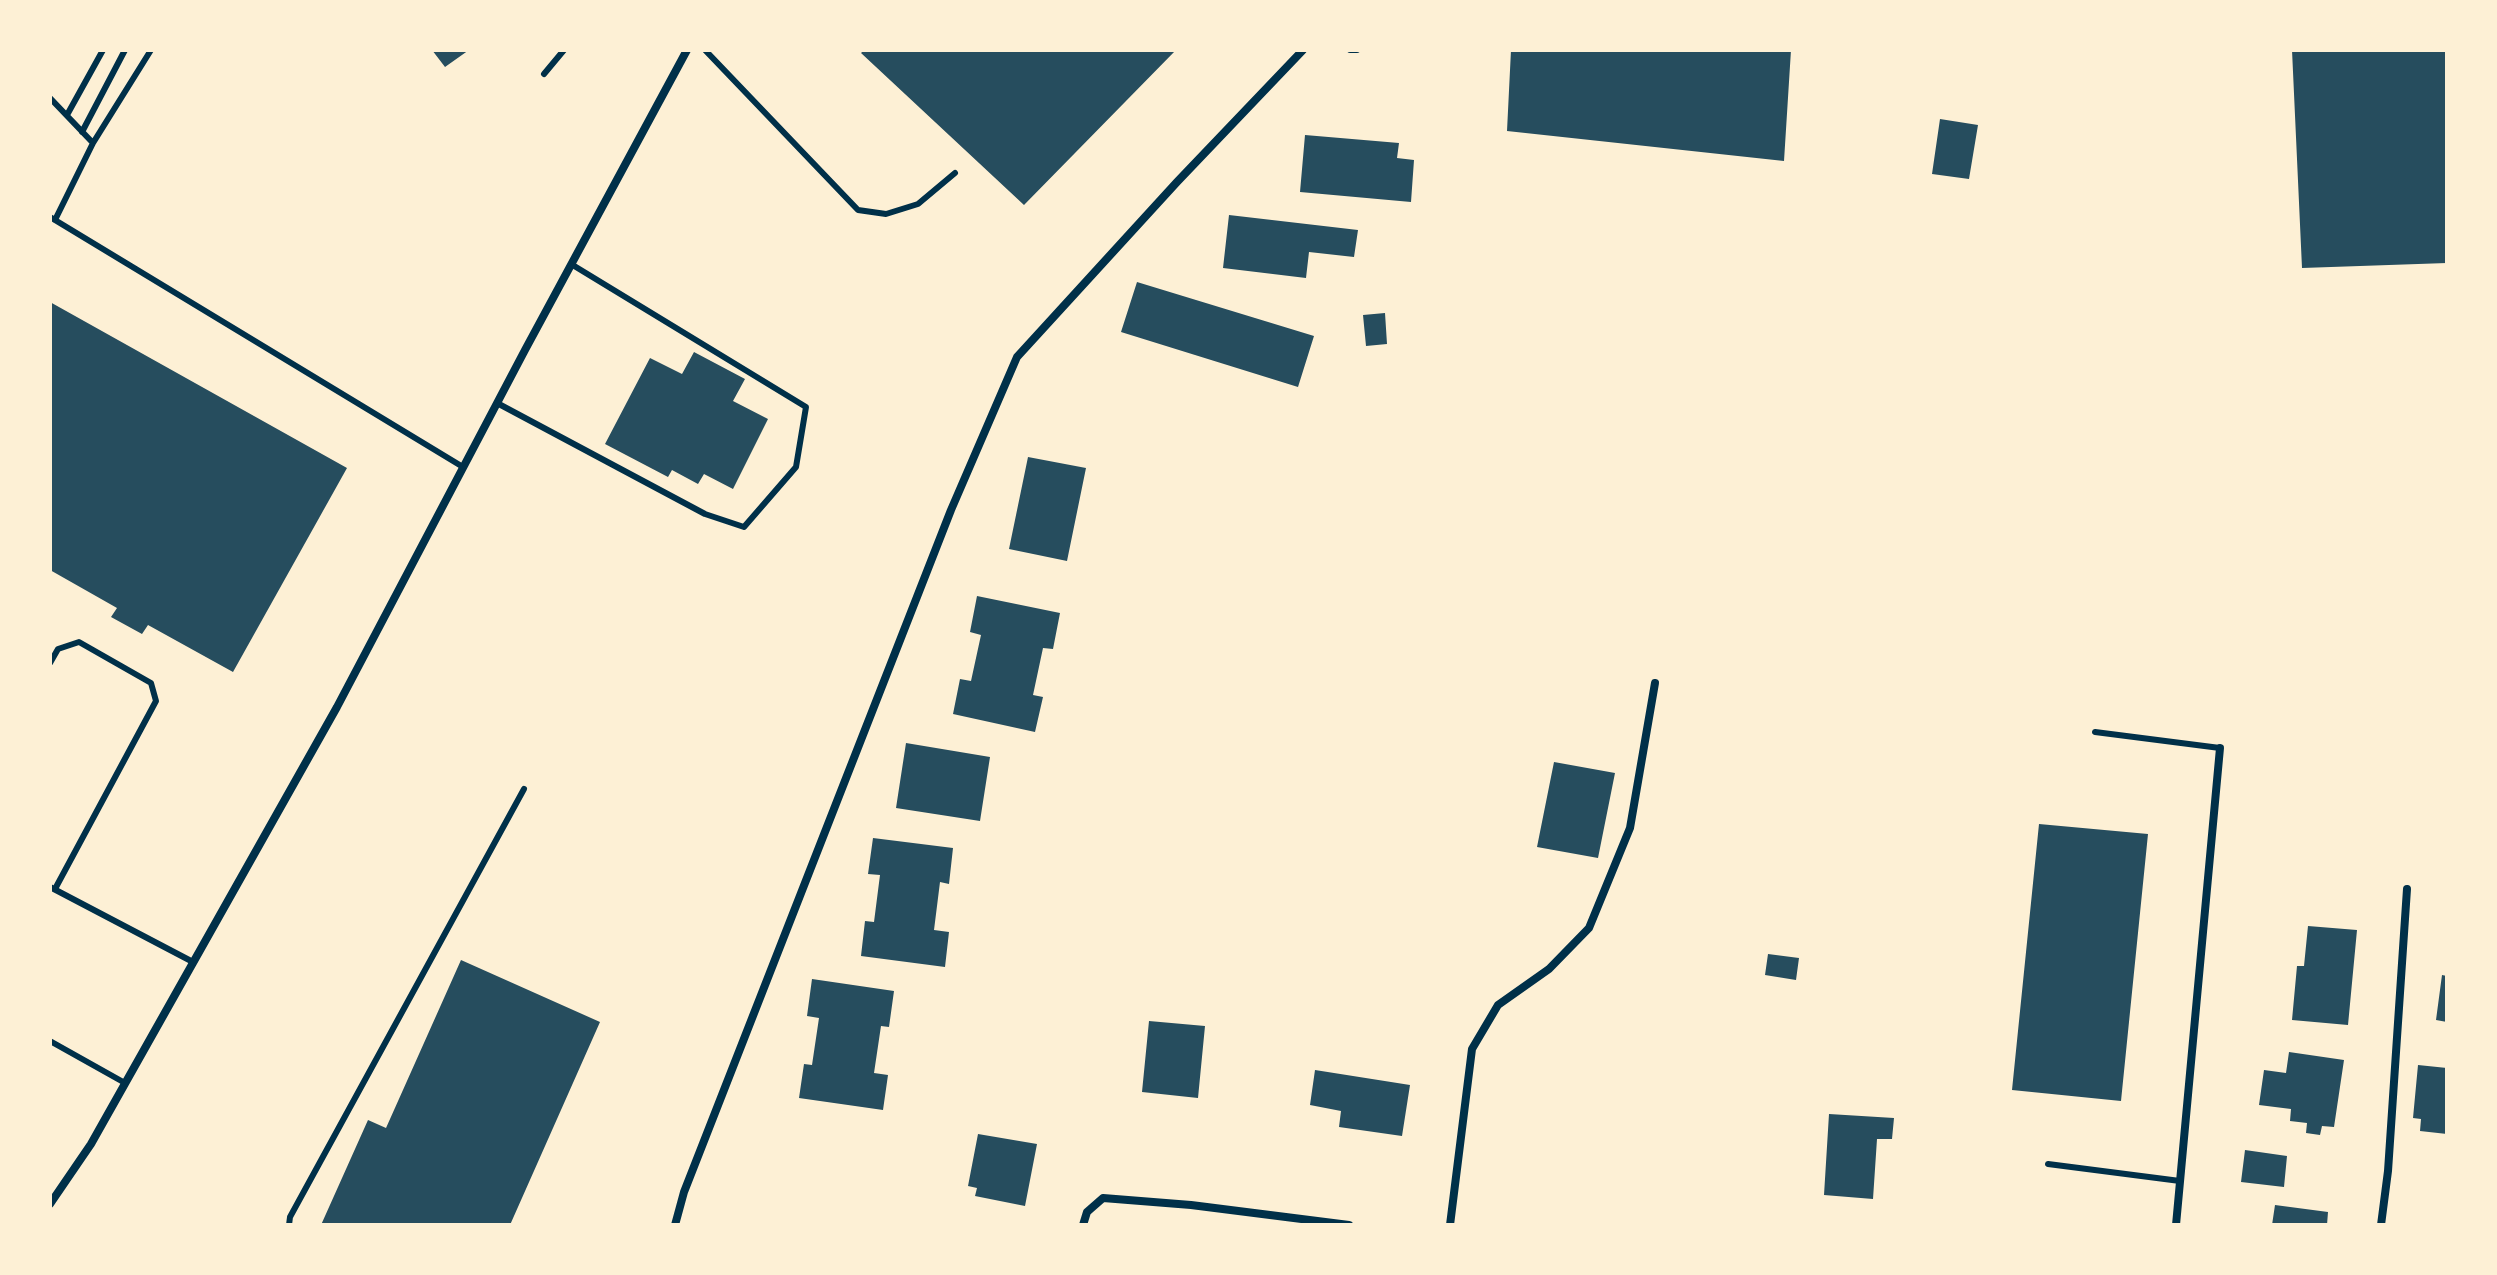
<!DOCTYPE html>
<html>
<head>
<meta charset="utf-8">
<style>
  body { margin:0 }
  #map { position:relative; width:2497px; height:1275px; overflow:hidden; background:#fdf0d5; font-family:Commissioner,sans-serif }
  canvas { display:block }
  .frame { position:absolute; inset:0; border:52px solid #fdf0d5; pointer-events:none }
</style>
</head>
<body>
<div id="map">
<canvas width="2497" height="1275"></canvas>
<div class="frame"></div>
</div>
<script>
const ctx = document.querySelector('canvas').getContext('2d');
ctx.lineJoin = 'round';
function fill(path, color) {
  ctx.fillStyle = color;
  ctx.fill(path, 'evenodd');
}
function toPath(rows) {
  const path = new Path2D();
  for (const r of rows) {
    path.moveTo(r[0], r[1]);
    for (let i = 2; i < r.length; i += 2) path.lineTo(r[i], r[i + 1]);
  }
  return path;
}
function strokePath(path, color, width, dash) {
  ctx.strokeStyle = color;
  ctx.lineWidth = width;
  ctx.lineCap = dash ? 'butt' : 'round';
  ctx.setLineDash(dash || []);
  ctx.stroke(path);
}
const building = toPath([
  [432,50,469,50,445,67],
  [864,50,1176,50,1024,205,861,53],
  [1511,50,1791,50,1784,161,1507,131],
  [2292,50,2447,50,2447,263,2302,268],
  [1940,119,1978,125,1969,179,1932,174],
  [1305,135,1399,143,1397,158,1414,160,1411,202,1300,192],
  [1229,215,1358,230,1354,257,1309,252,1306,278,1223,268],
  [1137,282,1314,336,1298,387,1121,332],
  [50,302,347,468,233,672,148,625,142,634,111,617,117,608,50,570],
  [1385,313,1387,344,1366,346,1363,315],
  [694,352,745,379,733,401,768,419,733,489,704,474,698,484,672,470,668,477,605,444,650,358,682,374],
  [1028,457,1086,468,1067,561,1009,549],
  [977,596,1060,613,1053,649,1043,648,1033,695,1043,697,1035,732,953,714,960,679,971,681,981,635,970,632],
  [906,743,990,757,980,821,896,808],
  [1554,762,1615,773,1598,858,1537,847],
  [2039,824,2148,834,2121,1101,2012,1090],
  [873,838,953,848,949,884,940,882,934,930,949,932,945,967,861,956,865,921,874,922,880,875,868,874],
  [2308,926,2357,930,2348,1025,2292,1020,2297,966,2304,966],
  [1768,954,1799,958,1796,980,1765,975],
  [461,960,600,1022,510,1225,321,1225,368,1120,386,1128],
  [2442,975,2447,976,2447,1022,2436,1020],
  [812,979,894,991,889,1027,881,1026,874,1073,888,1075,883,1110,799,1098,804,1064,812,1065,819,1018,807,1016],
  [1149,1021,1205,1026,1198,1098,1142,1092],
  [2289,1052,2344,1060,2334,1127,2322,1126,2320,1135,2306,1133,2307,1123,2290,1121,2291,1109,2259,1105,2264,1070,2286,1073],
  [2418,1065,2447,1068,2447,1134,2420,1131,2421,1119,2413,1118],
  [1315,1070,1410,1085,1402,1136,1339,1127,1341,1111,1310,1105],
  [1829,1114,1894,1118,1892,1139,1877,1139,1873,1199,1824,1195],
  [978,1134,1037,1144,1025,1206,975,1196,977,1188,968,1186],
  [2245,1150,2287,1156,2284,1187,2241,1182],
  [2275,1205,2328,1212,2327,1225,2272,1225]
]);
const service = toPath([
  [705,50,858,210,886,214,918,204,955,173],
  [1350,50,1357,50],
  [544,74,564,50],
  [50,98,93,143,55,220],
  [67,115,103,50],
  [82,132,125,50],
  [93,143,151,50],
  [50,217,463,467],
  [497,403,705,514,744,527,796,467,806,407,571,264],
  [50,663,58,649,79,642,151,683,156,701,55,889],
  [2095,732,2220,748],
  [50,887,193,962],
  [50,1041,125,1083],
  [2048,1164,2180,1181],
  [289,1225,290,1217,524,789]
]);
const minor = toPath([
  [50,1204,91,1144,337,707,525,350,687,50],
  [675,1225,684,1192,951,510,1017,357,1177,182,1303,50],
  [1083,1225,1087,1212,1103,1198,1191,1205,1349,1225],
  [1450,1225,1472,1049,1498,1005,1549,969,1589,928,1630,828,1655,683],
  [2176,1225,2220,748],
  [2381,1225,2388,1171,2407,889]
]);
fill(building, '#264d5e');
strokePath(service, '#003049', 6);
strokePath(minor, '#003049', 8);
</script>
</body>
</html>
